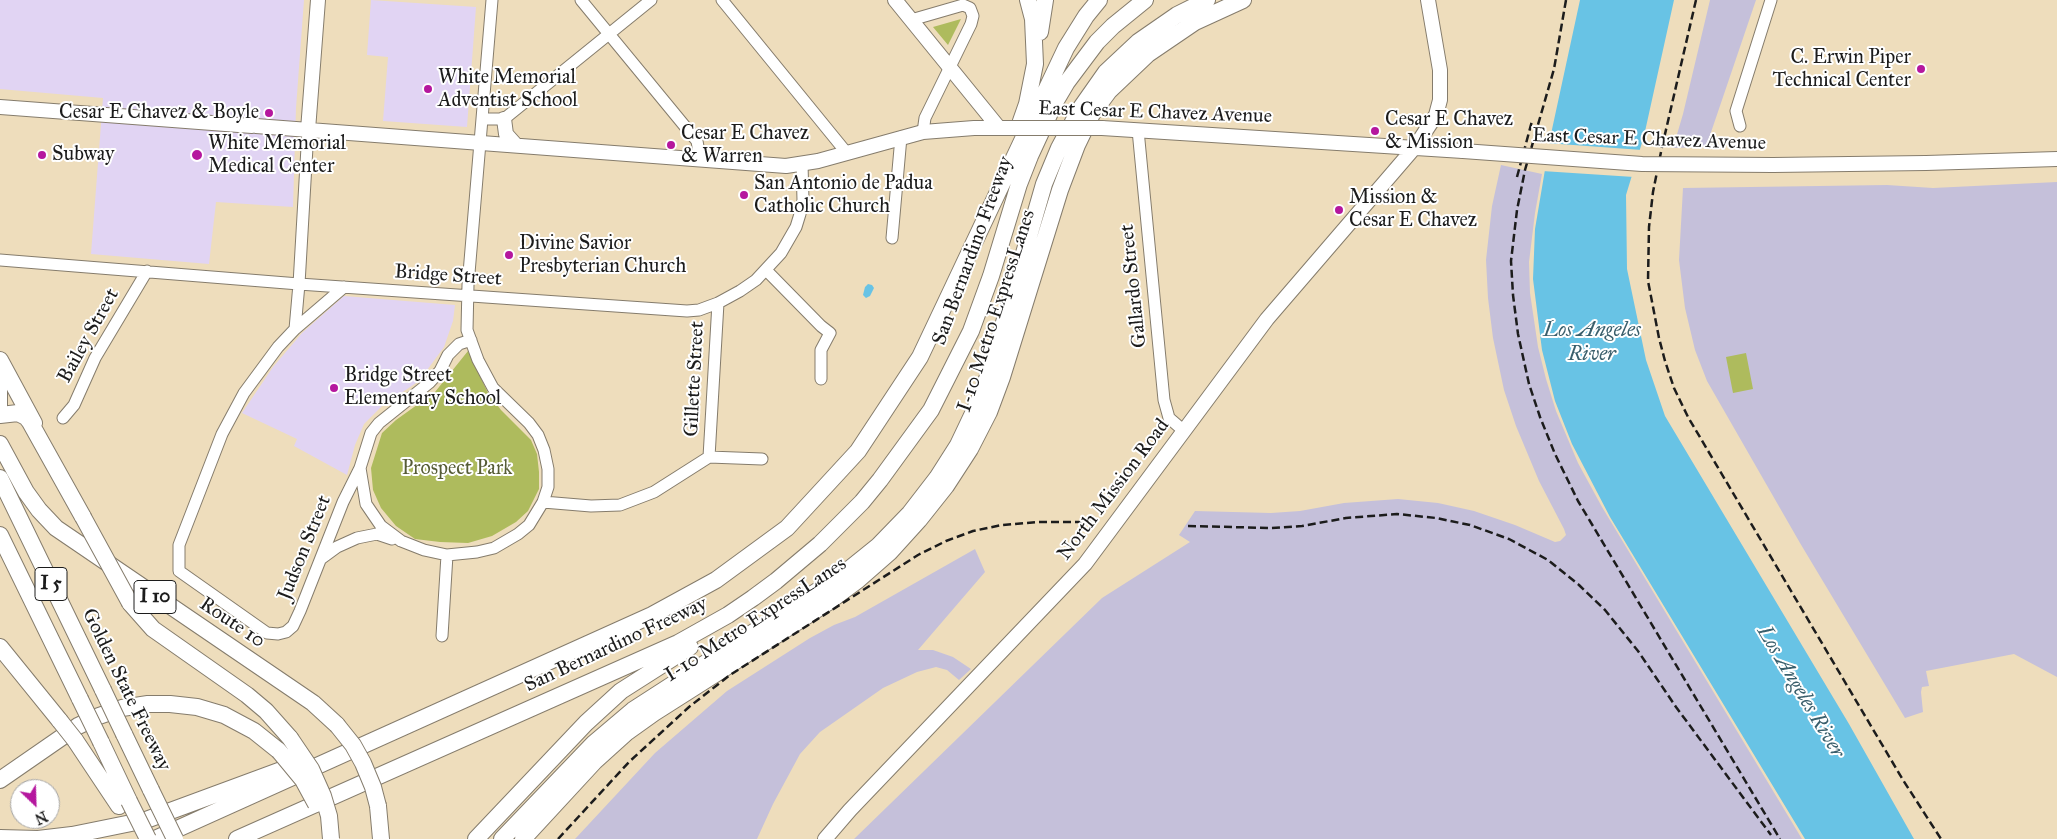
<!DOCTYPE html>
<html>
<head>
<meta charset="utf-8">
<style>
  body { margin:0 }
  #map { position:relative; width:2057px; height:839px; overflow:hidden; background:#eeddbc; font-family:"IM FELL Great Primer",serif }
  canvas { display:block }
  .north { position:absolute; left:10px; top:779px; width:50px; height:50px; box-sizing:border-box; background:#fff; border:1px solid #a4a4a4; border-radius:50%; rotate:156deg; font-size:14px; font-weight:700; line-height:20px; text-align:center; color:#1c1c1c }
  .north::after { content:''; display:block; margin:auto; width:18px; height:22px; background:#b5179e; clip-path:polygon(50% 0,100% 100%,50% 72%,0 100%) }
</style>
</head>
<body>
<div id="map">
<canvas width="2057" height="839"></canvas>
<div class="north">N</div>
</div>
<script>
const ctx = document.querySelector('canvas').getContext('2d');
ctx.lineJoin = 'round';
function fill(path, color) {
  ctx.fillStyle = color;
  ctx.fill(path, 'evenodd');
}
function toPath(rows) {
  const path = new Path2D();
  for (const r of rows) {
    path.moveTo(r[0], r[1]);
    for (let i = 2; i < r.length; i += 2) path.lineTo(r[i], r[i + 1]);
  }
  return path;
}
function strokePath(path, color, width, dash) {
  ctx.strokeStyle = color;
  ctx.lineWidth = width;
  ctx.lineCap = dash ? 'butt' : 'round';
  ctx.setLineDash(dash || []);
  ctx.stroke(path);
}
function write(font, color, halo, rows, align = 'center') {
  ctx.font = font + ' "IM FELL Great Primer",serif';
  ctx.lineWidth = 4;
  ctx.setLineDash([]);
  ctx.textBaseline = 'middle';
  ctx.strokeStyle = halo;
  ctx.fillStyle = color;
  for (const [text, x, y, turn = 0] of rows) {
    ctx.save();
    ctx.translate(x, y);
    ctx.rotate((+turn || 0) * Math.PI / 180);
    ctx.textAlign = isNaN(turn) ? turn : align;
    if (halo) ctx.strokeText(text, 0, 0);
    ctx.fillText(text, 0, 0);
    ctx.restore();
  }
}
const built = toPath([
  [0,0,304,0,296,108,293,207,216,202,209,264,91,254,103,98,0,89],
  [371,0,476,7,467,127,383,121,388,57,367,55],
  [344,296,455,305,453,321,444,347,419,381,382,406,364,424,355,445,347,475,294,446,297,439,242,413,273,367,302,333]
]);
const industrial = toPath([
  [1710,0,1756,0,1706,147,1673,148,1683,114],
  [1501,165,1542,174,1535,213,1529,262,1530,293,1538,347,1546,379,1556,411,1578,463,1602,507,1802,839,854,839,1102,598,1190,542,1179,535,1195,511,1271,513,1300,511,1344,503,1398,499,1438,503,1474,511,1515,525,1555,542,1560,541,1566,535,1564,529,1539,481,1516,426,1504,390,1493,338,1488,298,1486,260,1492,206],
  [2057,182,2057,677,2014,654,1926,671,1929,686,1922,687,1921,692,1923,712,1905,718,1800,543,1707,381,1695,350,1685,308,1679,260,1683,188,1887,185,1933,188],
  [975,549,985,572,918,650,933,650,953,657,971,669,959,680,947,670,936,667,917,672,883,688,820,732,800,754,773,804,757,839,575,839,655,753,727,691,810,638,834,625,855,617]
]);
const green = toPath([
  [961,19,948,45,933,27],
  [468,351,488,393,501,410,531,440,537,454,539,472,539,489,528,511,516,522,492,536,468,543,440,542,415,539,396,526,381,508,373,490,371,468,382,433,396,420,435,392],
  [1746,353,1753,389,1733,393,1726,357]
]);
const water = toPath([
  [1580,0,1674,0,1644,136,1626,195,1627,269,1646,360,1665,416,1849,724,1914,839,1805,839,1610,517,1572,444,1555,401,1542,350,1533,279,1535,229,1551,134],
  [868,284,872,285,874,288,870,296,866,298,863,295,865,287]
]);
const pier = toPath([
  [1546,143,1642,150,1634,177,1542,171]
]);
const minor = toPath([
  [581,0,697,141,700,158],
  [722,0,846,152],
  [911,20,963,5,970,8,973,16,971,24,925,118,923,132],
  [483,119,504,119,651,0],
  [1740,126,1736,111,1771,0],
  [308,130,299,284,295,329,278,347,244,393,222,434,179,545,179,571,267,633,278,634,286,632,293,626,300,611,343,502,360,468],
  [1138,130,1164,400,1169,418,1184,431],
  [892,238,901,137],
  [0,260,299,284,687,311,699,310,718,303,740,291,756,280,781,253,796,227,800,214,803,200,802,164],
  [766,270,821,326,830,333,821,350,821,379],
  [295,329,344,287],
  [471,340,459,344,448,355,440,371,429,383,379,423,371,433,360,468,366,504,381,526,401,541,424,550,447,555,477,552,494,548,518,534,529,525,543,502,548,487,548,469,544,450,538,435,529,423,493,388,478,360,467,330,468,285,492,0],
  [63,418,74,405,95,358,147,271],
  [709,457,718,303],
  [543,502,591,506,620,505,654,492,709,457,762,459],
  [322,558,337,547,357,538,377,534,392,539],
  [442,636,447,555]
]);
const major = toPath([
  [895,0,999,128],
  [0,107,252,126],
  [504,119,506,134,515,144],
  [256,126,786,166,818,161,923,132,974,128,1007,128],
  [1102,128,1463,151],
  [308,130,318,0],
  [1773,165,1926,163,2057,159],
  [0,375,0,415],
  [825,839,850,810,1085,564,1267,319,1415,147,1436,115,1440,100,1440,70,1428,0]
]);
const highway = toPath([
  [1040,32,1045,0],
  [1020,124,1027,104,1035,64,1033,19,1028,0],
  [0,360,34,423],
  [0,415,18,413,26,417,30,422,83,517],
  [0,444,26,492,39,510,56,528,313,703,337,725],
  [0,478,103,690],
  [0,535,80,699],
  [130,603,153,629,247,695,266,711,290,738],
  [0,647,60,721],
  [124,734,151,790],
  [75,740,119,806],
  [101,742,129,801],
  [0,780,78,726,99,716,122,708,148,704,170,704,197,707,224,715,254,731,279,751],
  [378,806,381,839],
  [0,838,38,839,72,835,146,820,295,765],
  [155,839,652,615,716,580,787,528,858,451,920,357,1066,48,1086,16,1099,0],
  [237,839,678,643,728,615,753,598,776,581,820,544,862,502,880,480,931,410,971,331,991,276,1019,184,1030,156,1054,104,1067,82,1097,42,1113,26,1145,0],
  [476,839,586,723,621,691,690,647],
  [502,839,594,743,633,710,842,575,878,546,910,513,937,478,958,445,977,405,990,371,1044,184,1059,148,1080,109,1106,72,1138,42,1177,15,1207,0],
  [523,839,595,761,626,733,654,713,827,603,858,580,890,552,919,520,946,486,970,449,989,412,1002,377,1060,190,1077,145,1092,114,1109,91,1148,54,1195,22,1243,0]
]);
const rail = toPath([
  [1566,0,1554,69,1525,170,1517,210,1511,261,1513,295,1518,334,1529,384,1540,417,1555,454,1578,501,1780,839],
  [1696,0,1662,147,1653,192,1649,227,1648,281,1659,338,1665,361,1674,388,1688,417,1903,780,1941,839],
  [1517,177,1532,121],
  [1188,526,1271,528,1302,526,1346,518,1397,514,1436,518,1470,525,1509,539,1548,560,1579,585,1605,610,1638,651,1676,707,1771,835],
  [558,839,629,762,689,707,730,675,918,555,946,541,973,531,1002,525,1038,522,1096,522]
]);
const majorBridge = toPath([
  [1007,128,1102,128],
  [1463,151,1642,164,1773,165]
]);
const highwayBridge = toPath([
  [83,517,130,603],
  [103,690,124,734],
  [80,699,101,742],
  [60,721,75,740],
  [337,725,353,745,363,763,373,787,378,806],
  [290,738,311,769,323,796,329,816,331,839],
  [279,751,303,780,316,804],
  [151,790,175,839],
  [129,801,148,839]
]);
const markers = [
  [1921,69,5,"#b5179e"],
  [428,89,5,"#b5179e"],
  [269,113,5,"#b5179e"],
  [1375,131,5,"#b5179e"],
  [671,145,5,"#b5179e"],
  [42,155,5,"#b5179e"],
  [197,155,6,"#b5179e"],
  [744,195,5,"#b5179e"],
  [1339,210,5,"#b5179e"],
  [509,255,5,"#b5179e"],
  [334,388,5,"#b5179e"]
];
const shields = [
  [51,584,32],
  [155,597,42]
];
const shieldNames = [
  ["I 5",51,584],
  ["I 10",155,597]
];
const poiNames = [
  ["C. Erwin Piper",1911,58,"right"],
  ["Technical Center",1911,81,"right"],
  ["White Memorial",438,78],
  ["Adventist School",438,101],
  ["Cesar E Chavez & Boyle",259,113,"right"],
  ["Cesar E Chavez",1385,120],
  ["& Mission",1385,143],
  ["Cesar E Chavez",681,134],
  ["& Warren",681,157],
  ["White Memorial",208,144],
  ["Medical Center",208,167],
  ["Subway",52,155],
  ["San Antonio de Padua",754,184],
  ["Catholic Church",754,207],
  ["Mission &",1349,198],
  ["Cesar E Chavez",1349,221],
  ["Divine Savior",519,244],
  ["Presbyterian Church",519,267],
  ["Bridge Street",344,376],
  ["Elementary School",344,399]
];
const streetNames = [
  ["East Cesar E Chavez Avenue",1155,113,2],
  ["East Cesar E Chavez Avenue",1649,140,2],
  ["San Bernardino Freeway",973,251,-70],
  ["Bridge Street",448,276,4],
  ["Gallardo Street",1134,286,-96],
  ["I-10 Metro ExpressLanes",997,311,-72],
  ["Bailey Street",89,336,-61],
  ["Gillette Street",695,379,-87],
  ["North Mission Road",1114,490,-53],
  ["Judson Street",305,548,-68],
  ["I-10 Metro ExpressLanes",756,620,-33],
  ["Route 10",232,623,34],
  ["San Bernardino Freeway",616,645,-25],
  ["Golden State Freeway",126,690,64]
];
const parkNames = [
  ["Prospect Park",457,469]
];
const waterNames = [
  ["Los Angeles",1592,331],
  ["River",1592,355],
  ["Los Angeles River",1800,692,59]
];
fill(built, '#e1d4f3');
fill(industrial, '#c5c0da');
fill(green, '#aebb5d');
fill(water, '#68c3e5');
fill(pier, '#eeddbc');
strokePath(minor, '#857c6c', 13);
strokePath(major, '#857c6c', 16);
strokePath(highway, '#857c6c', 18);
strokePath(minor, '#fff', 11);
strokePath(major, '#fff', 14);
strokePath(highway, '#fff', 16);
strokePath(rail, '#1c1c1c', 2.5, [8, 4]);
strokePath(majorBridge, '#857c6c', 16, []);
strokePath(highwayBridge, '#857c6c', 18, []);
strokePath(majorBridge, '#fff', 14);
strokePath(highwayBridge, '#fff', 16);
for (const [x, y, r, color] of markers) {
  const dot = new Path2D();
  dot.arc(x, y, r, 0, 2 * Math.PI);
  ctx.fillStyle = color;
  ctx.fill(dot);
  strokePath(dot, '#fff', 2);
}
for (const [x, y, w] of shields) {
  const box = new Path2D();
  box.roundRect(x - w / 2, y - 16.5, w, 33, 4);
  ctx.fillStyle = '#fff';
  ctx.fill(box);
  strokePath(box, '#1c1c1c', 1);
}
write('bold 19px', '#1c1c1c', null, shieldNames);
write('20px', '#1c1c1c', '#fff', poiNames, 'left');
write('20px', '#1c1c1c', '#fff', streetNames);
write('20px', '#565c36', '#fff', parkNames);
write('italic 21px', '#3a5f6c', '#fff', waterNames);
</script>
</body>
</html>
